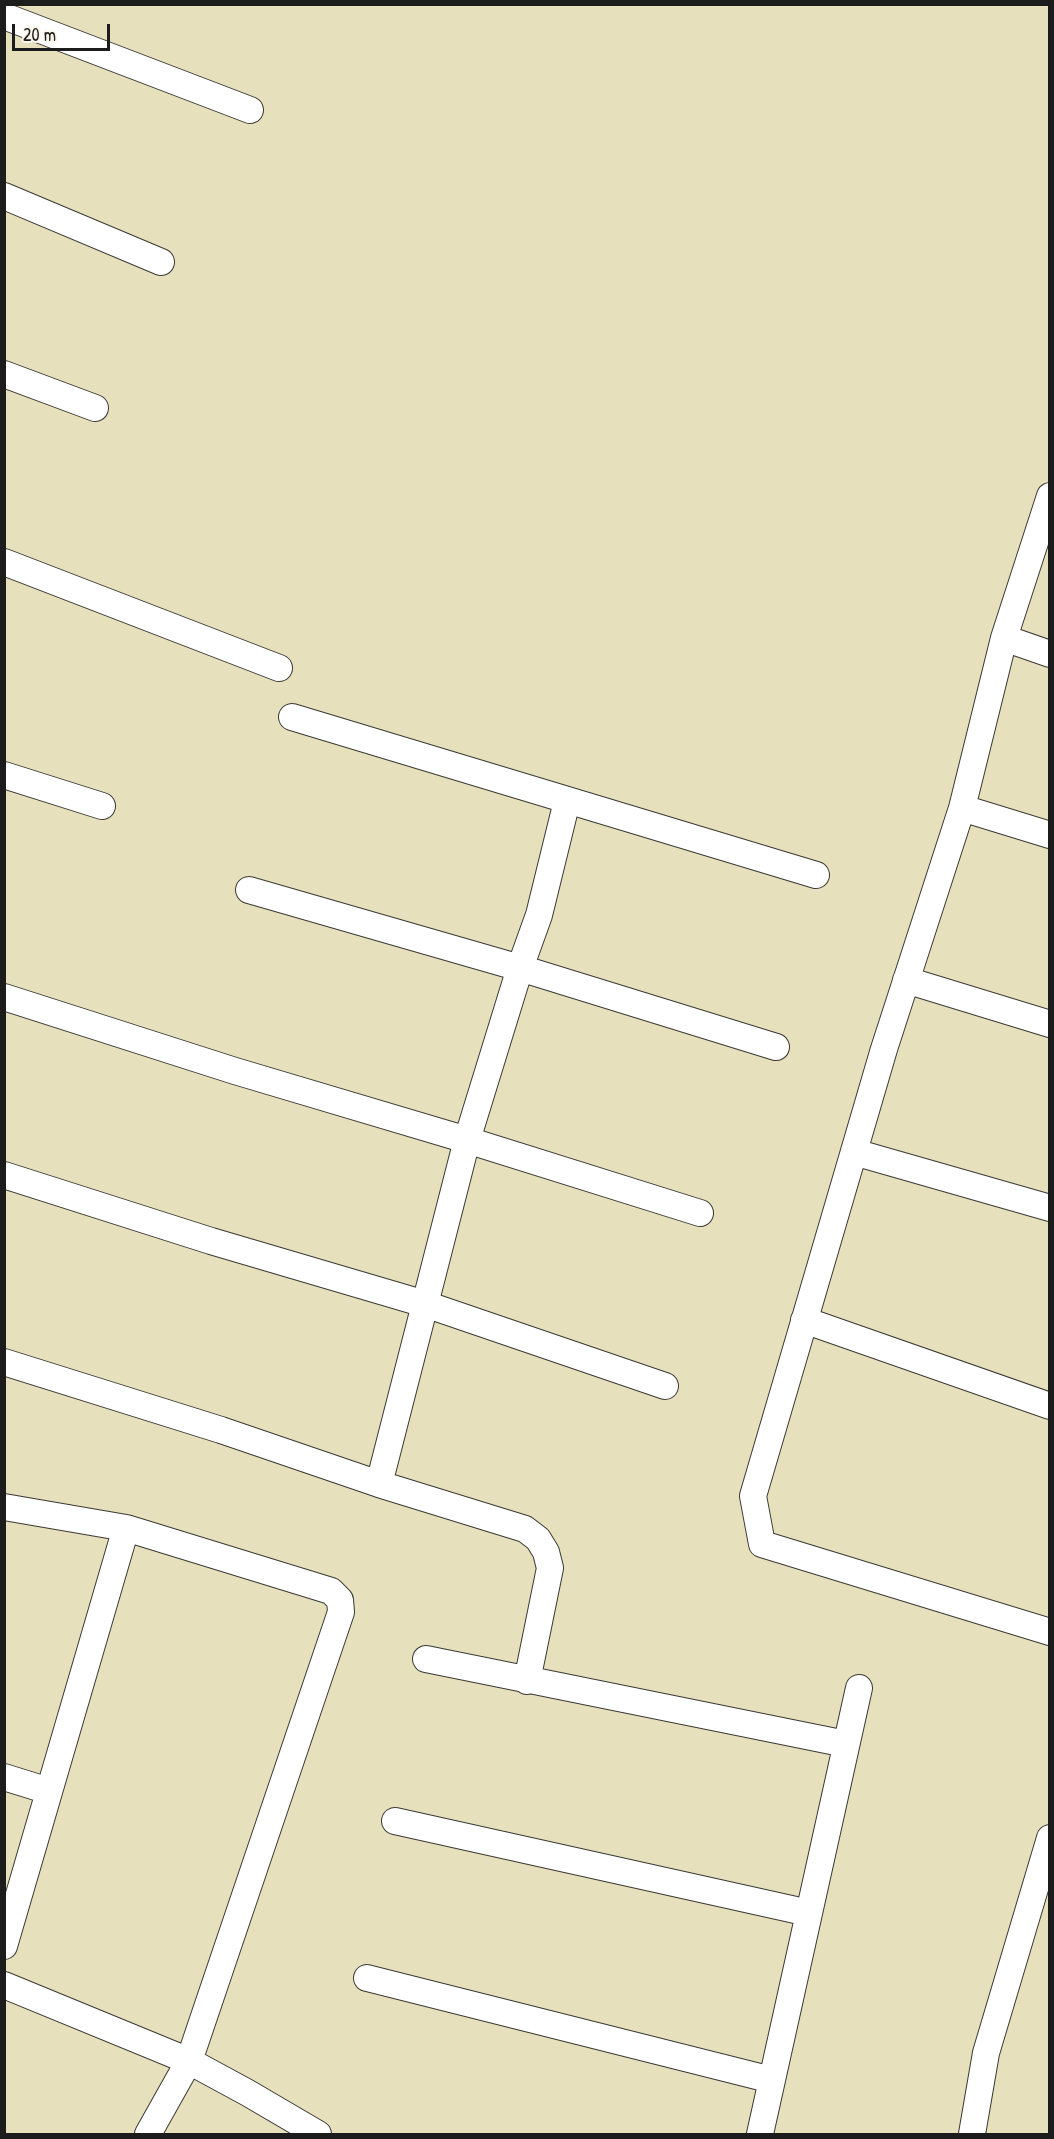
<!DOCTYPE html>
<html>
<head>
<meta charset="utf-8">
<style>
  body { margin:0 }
  #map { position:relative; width:1054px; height:2139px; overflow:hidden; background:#e7e0bd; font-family:"Patrick Hand",sans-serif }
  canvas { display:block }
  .frame { position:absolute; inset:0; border:6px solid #1c1c1c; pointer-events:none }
  .scale { position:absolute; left:12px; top:24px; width:98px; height:27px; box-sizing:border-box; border:3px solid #1c1c1c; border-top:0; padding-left:8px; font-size:18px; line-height:21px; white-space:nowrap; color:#1c1c1c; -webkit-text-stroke:4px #fbf7ec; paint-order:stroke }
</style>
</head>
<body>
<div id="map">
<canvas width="1054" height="2139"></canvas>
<div class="frame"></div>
<div class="scale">20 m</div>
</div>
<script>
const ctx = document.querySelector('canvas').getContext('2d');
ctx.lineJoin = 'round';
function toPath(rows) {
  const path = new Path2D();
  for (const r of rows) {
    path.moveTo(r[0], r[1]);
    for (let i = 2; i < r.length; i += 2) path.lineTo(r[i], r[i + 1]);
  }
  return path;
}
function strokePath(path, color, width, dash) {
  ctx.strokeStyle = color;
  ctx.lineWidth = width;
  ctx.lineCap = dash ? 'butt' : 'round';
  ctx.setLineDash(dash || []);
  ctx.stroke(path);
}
const minor = toPath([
  [4,16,250,110],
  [4,196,161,262],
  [4,374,95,408],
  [1050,496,1004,638,962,808,884,1049,753,1496,762,1544,1050,1632],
  [4,562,279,668],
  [1004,638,1050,654],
  [292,717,816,875],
  [4,775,102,806],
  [962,808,1050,835],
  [249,890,520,968,776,1047],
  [906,980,1050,1024],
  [4,997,235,1071,467,1140,700,1213],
  [854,1152,1050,1208],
  [4,1175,211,1241,425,1304,665,1386],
  [804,1320,1050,1406],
  [4,1362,221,1430,379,1484,525,1529,538,1539,546,1552,550,1568,527,1681],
  [379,1484,467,1140,520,968,539,915,567,801],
  [4,1507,126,1528,331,1591,340,1600,341,1612,189,2061,148,2134],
  [426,1659,846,1744],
  [4,1777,49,1791],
  [395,1821,809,1913],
  [4,1946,126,1528],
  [367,1978,772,2080],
  [4,1985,189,2061,248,2093,318,2134],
  [760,2134,859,1688],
  [972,2134,986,2053,1050,1838]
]);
strokePath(minor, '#3a3934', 28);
strokePath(minor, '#fff', 26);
</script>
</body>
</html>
